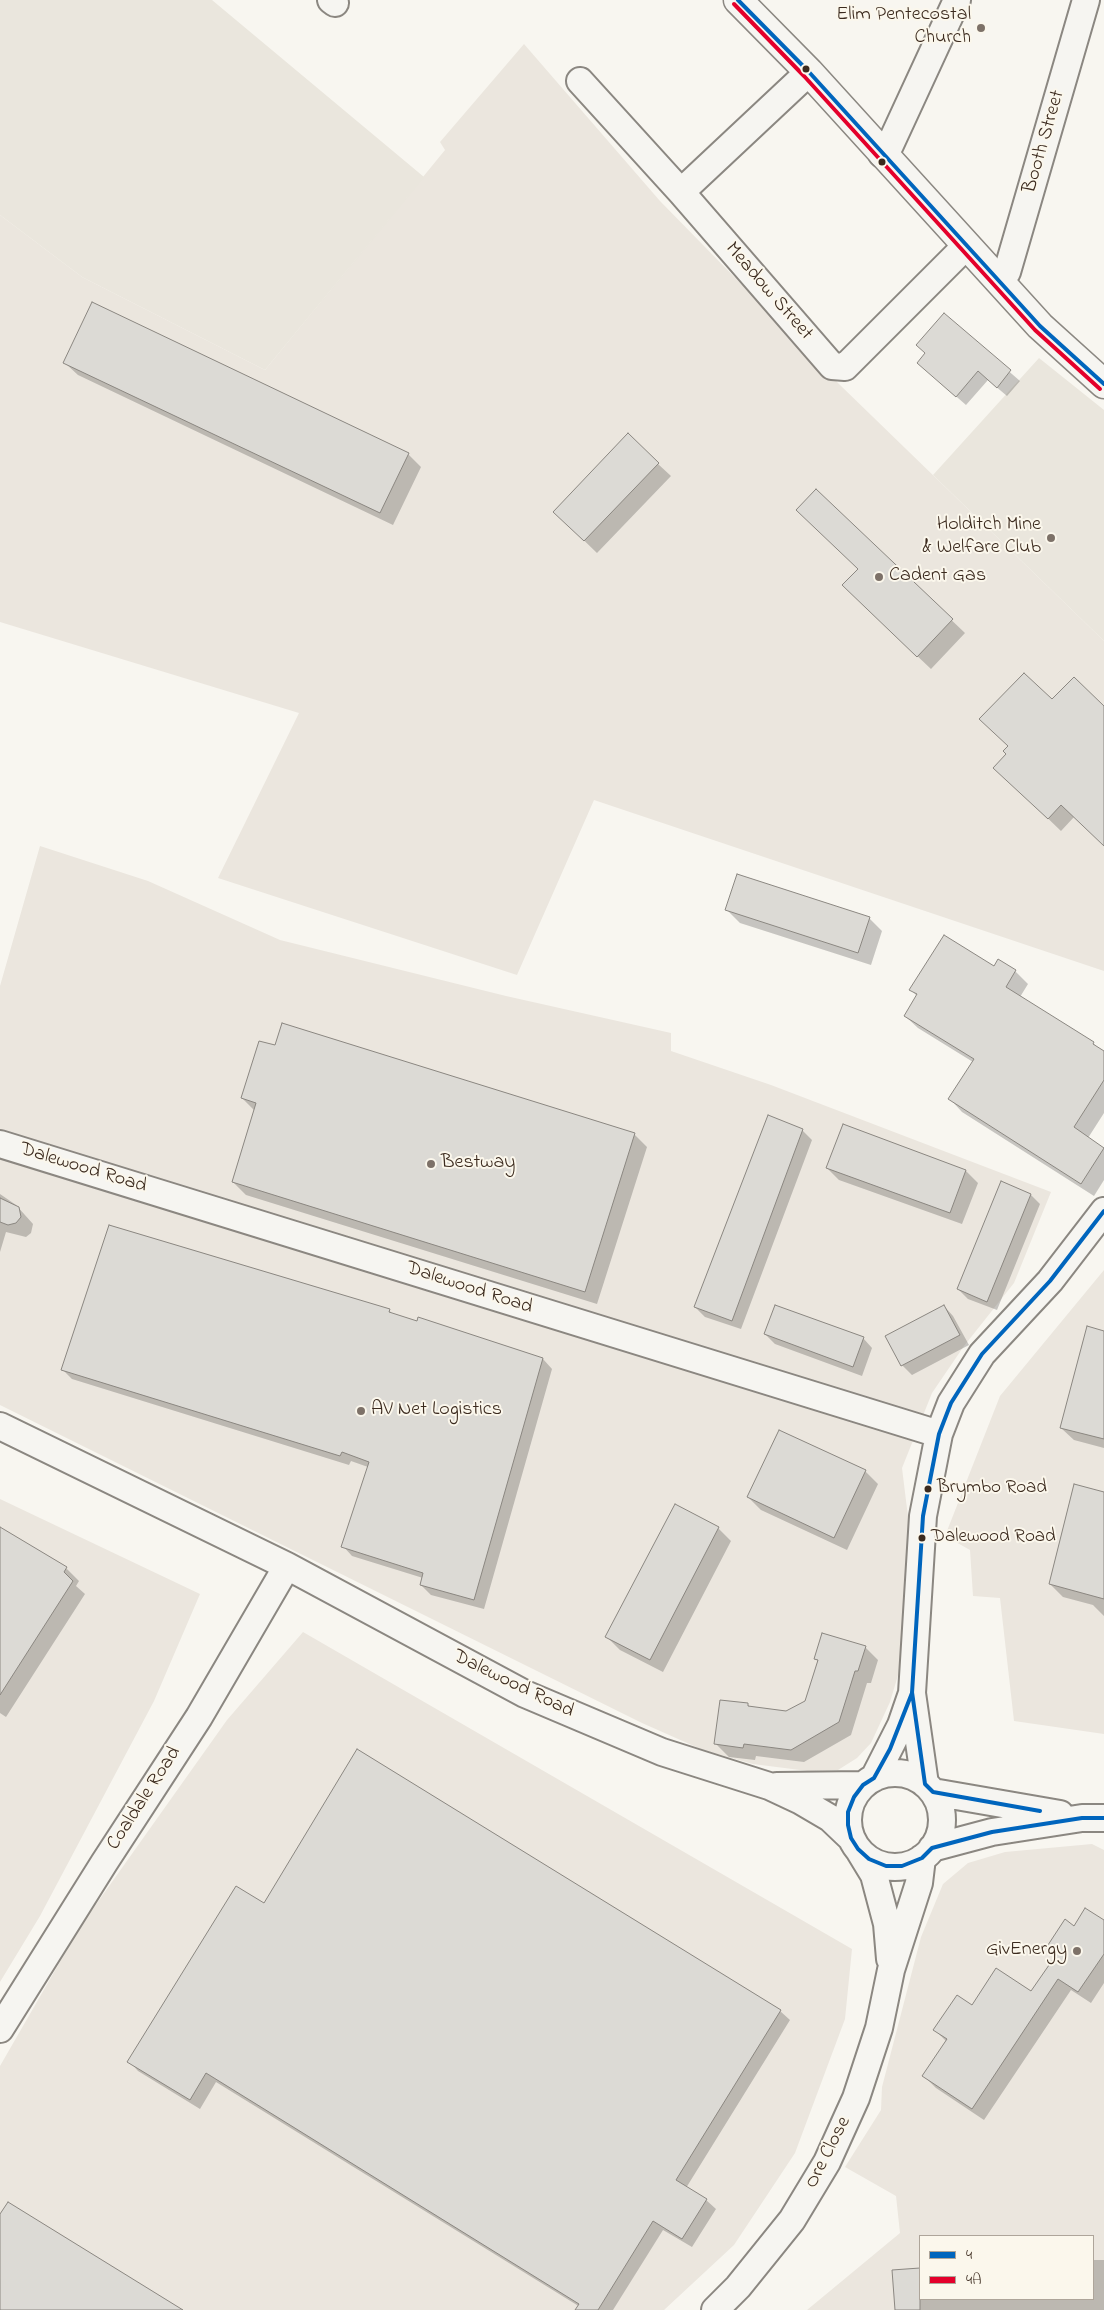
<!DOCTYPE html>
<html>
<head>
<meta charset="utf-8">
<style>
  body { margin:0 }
  #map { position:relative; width:1104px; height:2310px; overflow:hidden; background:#f8f6f0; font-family:"Indie Flower",sans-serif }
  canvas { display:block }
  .legend { position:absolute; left:919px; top:2235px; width:175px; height:65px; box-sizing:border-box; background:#fbf7ec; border:1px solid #aea59a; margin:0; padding:6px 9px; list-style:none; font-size:15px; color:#3b2a1e }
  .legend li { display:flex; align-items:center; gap:10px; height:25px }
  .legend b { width:25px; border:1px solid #aea59a }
</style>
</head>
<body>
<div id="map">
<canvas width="1104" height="2310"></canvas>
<ul class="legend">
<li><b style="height:6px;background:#0065bd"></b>4</li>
<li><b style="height:6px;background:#e4002b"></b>4A</li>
</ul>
</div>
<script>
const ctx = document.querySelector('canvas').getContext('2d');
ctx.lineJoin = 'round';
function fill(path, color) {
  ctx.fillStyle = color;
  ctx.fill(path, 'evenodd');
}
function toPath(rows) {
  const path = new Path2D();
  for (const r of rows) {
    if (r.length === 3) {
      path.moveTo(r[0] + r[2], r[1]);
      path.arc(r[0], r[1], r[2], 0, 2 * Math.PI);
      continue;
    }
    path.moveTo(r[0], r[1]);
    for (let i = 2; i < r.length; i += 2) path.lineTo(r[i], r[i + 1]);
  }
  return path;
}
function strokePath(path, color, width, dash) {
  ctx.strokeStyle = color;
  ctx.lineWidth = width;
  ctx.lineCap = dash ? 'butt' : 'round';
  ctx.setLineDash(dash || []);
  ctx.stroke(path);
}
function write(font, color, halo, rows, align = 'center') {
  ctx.font = font + ' "Indie Flower",sans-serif';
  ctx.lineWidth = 4;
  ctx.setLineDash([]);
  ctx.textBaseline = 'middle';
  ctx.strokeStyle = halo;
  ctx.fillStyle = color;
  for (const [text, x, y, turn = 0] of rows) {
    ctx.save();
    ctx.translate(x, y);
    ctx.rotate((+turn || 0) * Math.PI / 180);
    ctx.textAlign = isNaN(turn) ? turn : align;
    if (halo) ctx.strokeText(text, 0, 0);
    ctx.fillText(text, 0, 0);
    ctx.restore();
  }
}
const built = toPath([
  [524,44,660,201,839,384,1104,641,1104,971,594,800,517,975,218,878,299,713,0,622,0,215,82,277,265,370,445,150,440,142],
  [40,846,148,881,280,940,506,996,671,1033,671,1051,771,1085,1051,1192,1014,1283,964,1346,932,1393,902,1468,911,1541,899,1672,890,1702,871,1743,857,1758,838,1770,808,1771,753,1764,703,1750,642,1723,0,1405,0,986],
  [1104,1270,1104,1734,1014,1721,1000,1598,973,1596,970,1550,945,1536,1000,1396],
  [0,1499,200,1594,154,1701,40,1916,0,1982],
  [303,1632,852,1949,845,2019,795,2153,734,2245,664,2310,0,2310,0,2066,80,1927,227,1720],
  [1092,1844,1104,1850,1104,2310,807,2310,900,2233,896,2196,845,2167,881,2110,882,2087,921,1937,943,1884,968,1863,1005,1852],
  [920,2236,1093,2236,1093,2299,920,2299]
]);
const green = toPath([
  [0,0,212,0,424,177,265,370,82,277,0,215],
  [1039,358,1104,410,1104,641,933,475]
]);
const shadow = toPath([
  [944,315,1020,381,1007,396,988,380,966,405,918,363,926,354],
  [65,363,408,454,421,467,393,525,78,375],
  [658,464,671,476,597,553,567,524],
  [816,491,965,633,931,669,856,598,859,569],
  [1052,701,1104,707,1104,845,1074,817,1061,831,1008,780],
  [727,910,869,918,882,931,871,965,740,923],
  [994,968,1015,971,1028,984,1020,997,1093,1043,1104,1053,1104,1113,1088,1138,1104,1148,1104,1180,1094,1196,962,1112,950,1099,973,1062,918,1028,905,1016,917,996,911,990],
  [242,1098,634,1134,647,1147,597,1304,246,1195,233,1182,255,1111],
  [802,1130,812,1140,741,1329,705,1317,695,1307],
  [827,1168,966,1171,978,1183,962,1224,839,1180],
  [0,1194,16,1205,33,1224,31,1233,26,1237,6,1232,0,1252],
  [1031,1195,1040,1204,997,1310,968,1299,958,1289],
  [944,1306,953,1316,969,1345,912,1375,902,1365,887,1336],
  [389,1310,393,1315,418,1323,419,1319,543,1359,552,1369,484,1609,431,1595,421,1585,423,1578,352,1556,343,1546,368,1467,351,1461,349,1465,72,1379,62,1369],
  [1104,1332,1104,1448,1074,1440,1061,1428],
  [765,1334,863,1338,872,1348,862,1376,775,1344],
  [865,1471,878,1484,847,1550,761,1510,748,1497],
  [1104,1493,1104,1616,1093,1605,1063,1597,1050,1584],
  [0,1528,66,1568,79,1581,76,1586,85,1594,6,1717,0,1713],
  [718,1528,731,1541,663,1672,620,1650,607,1637],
  [865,1647,878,1660,871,1683,867,1683,851,1735,804,1762,756,1756,755,1760,729,1757,716,1744,748,1705,751,1708,786,1713,806,1702,818,1661,816,1659],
  [358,1751,780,2011,790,2020,686,2188,706,2200,716,2209,692,2247,663,2230,613,2310,585,2310,216,2082,200,2109,138,2071,129,2061,265,1905],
  [1104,1922,1104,1983,1091,2003,1071,1990,984,2120,936,2088,924,2076,947,2042,935,2030,972,2006,1032,1993,1056,1957,1047,1948,1074,1927],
  [1093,2260,1104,2260,1104,2310,896,2310,894,2271,920,2269,920,2299,1093,2299]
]);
const building = toPath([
  [92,302,409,453,380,513,63,363,92,302],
  [944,313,1011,370,997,388,978,371,956,397,917,363,925,353,916,345,944,313],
  [628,433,659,463,584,541,553,512,628,433],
  [816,489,953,619,917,657,842,585,858,569,796,510,816,489],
  [1024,673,1052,699,1074,677,1104,706,1104,846,1061,805,1048,819,993,768,1006,754,1003,751,1008,746,979,719,1024,673],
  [737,874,870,917,858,953,725,910,737,874],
  [944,935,994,966,998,959,1016,970,1006,987,1094,1042,1093,1044,1104,1051,1104,1080,1074,1127,1104,1148,1081,1184,948,1099,974,1059,904,1016,917,994,909,990,944,935],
  [282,1023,635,1133,585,1292,232,1182,256,1103,241,1098,259,1041,275,1045,282,1023],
  [768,1115,803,1129,732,1321,694,1307,768,1115],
  [843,1124,966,1170,950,1213,826,1168,843,1124],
  [1001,1181,1031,1194,987,1302,957,1289,1001,1181],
  [0,1198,19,1207,21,1217,16,1223,8,1225,0,1222,0,1198],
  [109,1225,390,1309,389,1312,417,1321,418,1317,543,1358,474,1600,420,1585,423,1573,341,1547,369,1462,342,1452,340,1456,61,1370,109,1225],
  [775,1305,864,1337,853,1367,764,1334,775,1305],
  [944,1305,960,1335,901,1366,885,1336,944,1305],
  [1087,1326,1104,1331,1104,1439,1060,1428,1087,1326],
  [779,1430,866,1470,834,1538,747,1497,779,1430],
  [1074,1484,1104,1492,1104,1599,1049,1584,1074,1484],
  [675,1504,719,1527,650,1660,605,1637,675,1504],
  [0,1527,67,1567,64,1572,73,1581,0,1695,0,1527],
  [822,1633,866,1646,858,1671,855,1671,839,1722,791,1750,744,1744,743,1748,714,1744,720,1700,748,1703,748,1706,786,1711,805,1701,818,1660,814,1659,822,1633],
  [357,1749,781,2010,676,2180,707,2199,682,2239,653,2221,598,2310,575,2310,579,2304,206,2073,190,2100,127,2062,236,1886,264,1903,357,1749],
  [1085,1908,1104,1920,1104,1954,1078,1992,1058,1979,972,2109,922,2076,947,2039,933,2030,957,1995,972,2005,996,1968,1031,1991,1056,1955,1046,1948,1065,1919,1074,1926,1085,1908],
  [8,2202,183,2310,0,2310,0,2214,8,2202],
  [920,2268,920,2310,895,2310,892,2270,920,2268]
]);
const minor = toPath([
  [331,0,335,3],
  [580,81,681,192,832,366,845,367,966,246],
  [882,154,890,145,957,0],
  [681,192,809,72],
  [998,280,1007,272,1086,0],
  [0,1144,939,1434],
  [0,1426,287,1566,525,1694,662,1752,769,1786,801,1801,830,1818,851,1838],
  [895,1820,47],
  [874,1778,901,1725,911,1696],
  [925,1784,912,1693,923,1516,939,1434,951,1403,982,1354,1050,1281,1104,1211],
  [777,1786,863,1785],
  [933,1792,1060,1814],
  [932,1848,992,1832,1082,1818,1104,1818],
  [860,1852,874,1875,887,1924,890,1959],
  [0,2029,104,1863,199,1717,287,1566],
  [715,2310,738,2287,792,2220,827,2162,856,2098,879,2028,891,1970,919,1883,922,1858]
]);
const major = toPath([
  [738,0,809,72,1040,326,1104,384]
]);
const bus1 = toPath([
  [738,0,809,72,1040,326,1104,384],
  [1104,1211,1050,1281,982,1354,951,1403,939,1434,923,1516,912,1693,890,1749,874,1778,863,1785,854,1797,848,1812,848,1825,851,1838,858,1849,869,1859,886,1866,902,1866,922,1858,932,1848,992,1832,1082,1818,1104,1818],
  [912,1692,925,1784,933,1792,1040,1811]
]);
const bus2 = toPath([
  [734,4,804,76,1035,330,1100,389]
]);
const markers = [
  [981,28,5,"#7d7168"],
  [806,69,4.5,"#3b2a1e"],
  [882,162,4.5,"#3b2a1e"],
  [1051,538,5,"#7d7168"],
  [879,577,5,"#7d7168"],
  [431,1164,5,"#7d7168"],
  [361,1411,5,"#7d7168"],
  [928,1489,4.5,"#3b2a1e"],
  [922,1538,4.5,"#3b2a1e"],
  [1077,1951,5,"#7d7168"]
];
const busNames = [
  ["Brymbo Road",937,1489],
  ["Dalewood Road",931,1538]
];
const poiNames = [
  ["Elim Pentecostal",971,16],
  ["Church",971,39],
  ["Holditch Mine",1041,526],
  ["& Welfare Club",1041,549],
  ["Cadent Gas",889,577,"left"],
  ["Bestway",441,1164,"left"],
  ["AV Net Logistics",371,1411,"left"],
  ["GivEnergy",1067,1951]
];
const streetNames = [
  ["Booth Street",1045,142,-74],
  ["Meadow Street",768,292,49],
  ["Dalewood Road",83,1169,17],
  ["Dalewood Road",469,1289,18],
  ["Dalewood Road",513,1685,26],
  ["Coaldale Road",145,1799,-57],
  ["Ore Close",829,2153,-63]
];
fill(built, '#ebe6de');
fill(green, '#eae6dd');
fill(shadow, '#0003');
fill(building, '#dcdad5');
strokePath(building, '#8b8781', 1);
strokePath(minor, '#8b8781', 30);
strokePath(major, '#8b8781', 31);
strokePath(minor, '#f6f5f1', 26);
strokePath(major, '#f6f5f1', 28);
strokePath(bus1, '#0065bd', 4);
strokePath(bus2, '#e4002b', 4);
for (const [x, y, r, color] of markers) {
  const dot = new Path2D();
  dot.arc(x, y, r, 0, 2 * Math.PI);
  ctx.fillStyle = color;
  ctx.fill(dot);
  strokePath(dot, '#fbf7ec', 2);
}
write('19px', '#3b2a1e', '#fbf7ec', busNames, 'left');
write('20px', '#3b2a1e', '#fbf7ec', poiNames, 'right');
write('20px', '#3b2a1e', '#fbf7ec', streetNames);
</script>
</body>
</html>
